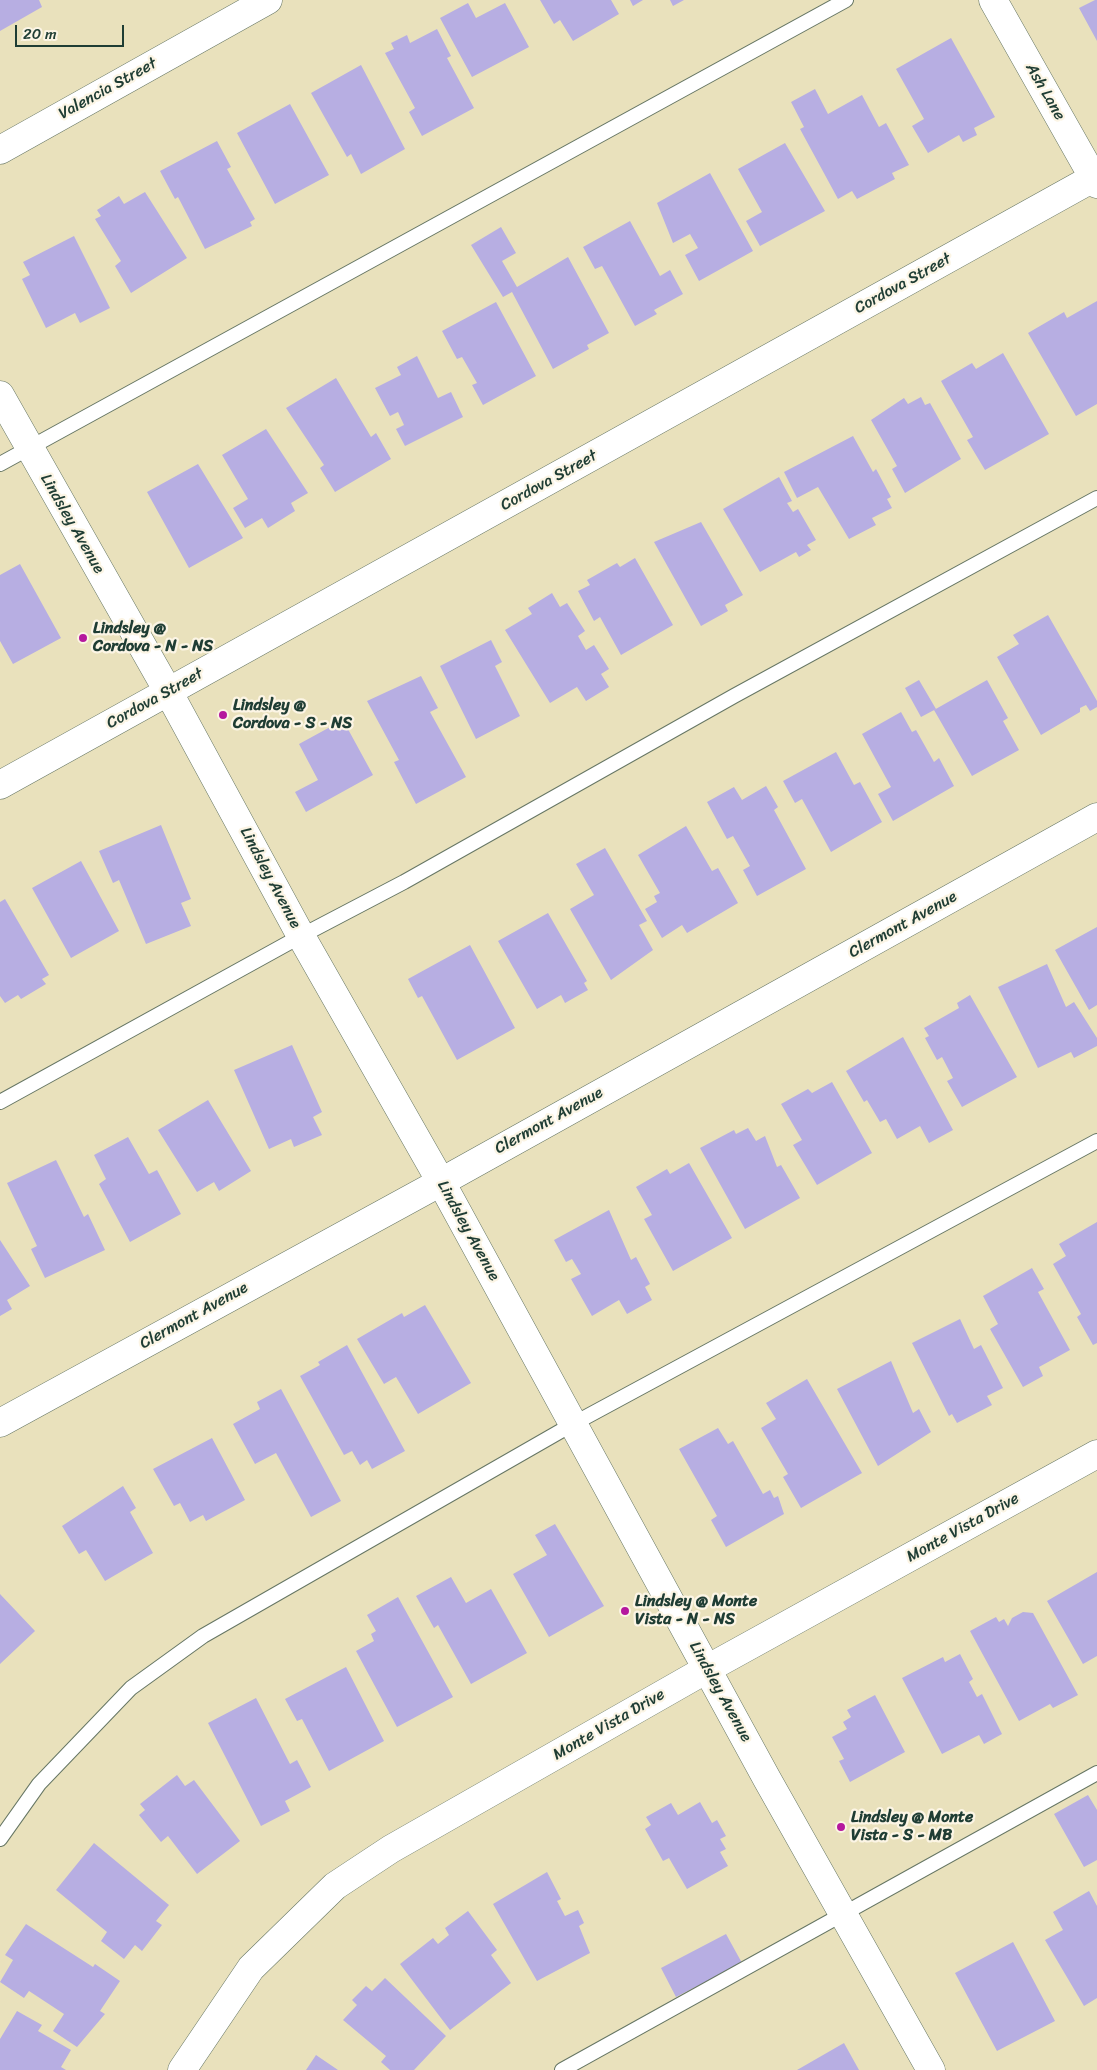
<!DOCTYPE html>
<html>
<head>
<meta charset="utf-8">
<style>
  body { margin:0 }
  #map { position:relative; width:1097px; height:2070px; overflow:hidden; background:#e9e1bc; font-family:Sriracha,sans-serif }
  canvas { display:block }
  .scale { position:absolute; left:15px; top:25px; width:109px; height:22px; box-sizing:border-box; border:2px solid #1f3d34; border-top:0; padding-left:6px; font-size:15px; line-height:18px; white-space:nowrap; color:#1f3d34; -webkit-text-stroke:4px #fcf5e5; paint-order:stroke }
</style>
</head>
<body>
<div id="map">
<canvas width="1097" height="2070"></canvas>
<div class="scale">20 m</div>
</div>
<script>
const ctx = document.querySelector('canvas').getContext('2d');
ctx.lineJoin = 'round';
function fill(path, color) {
  ctx.fillStyle = color;
  ctx.fill(path, 'evenodd');
}
function toPath(rows) {
  const path = new Path2D();
  for (const r of rows) {
    path.moveTo(r[0], r[1]);
    for (let i = 2; i < r.length; i += 2) path.lineTo(r[i], r[i + 1]);
  }
  return path;
}
function strokePath(path, color, width, dash) {
  ctx.strokeStyle = color;
  ctx.lineWidth = width;
  ctx.lineCap = dash ? 'butt' : 'round';
  ctx.setLineDash(dash || []);
  ctx.stroke(path);
}
function write(font, color, halo, rows, align = 'center') {
  ctx.font = font + ' Sriracha,sans-serif';
  ctx.lineWidth = 4.5;
  ctx.setLineDash([]);
  ctx.textBaseline = 'middle';
  ctx.strokeStyle = halo;
  ctx.fillStyle = color;
  for (const [text, x, y, turn = 0] of rows) {
    ctx.save();
    ctx.translate(x, y);
    ctx.rotate((+turn || 0) * Math.PI / 180);
    ctx.textAlign = isNaN(turn) ? turn : align;
    if (halo) ctx.strokeText(text, 0, 0);
    ctx.fillText(text, 0, 0);
    ctx.restore();
  }
}
const building = toPath([
  [0,0,39,0,42,7,0,31],
  [540,0,611,0,619,14,573,41,560,20,554,24],
  [630,0,643,0,633,6],
  [670,0,684,0,673,6],
  [1095,0,1097,0,1097,41,1079,8],
  [468,3,476,18,505,3,529,47,472,77,440,18],
  [437,29,451,56,447,58,474,108,422,136,409,112,415,108,385,53,394,49,391,43,407,35,410,43],
  [951,38,995,117,974,128,977,135,963,142,959,135,928,153,912,126,924,119,896,69],
  [361,65,405,149,361,174,351,154,347,157,311,93],
  [815,89,828,114,862,95,879,127,886,123,909,165,892,173,895,179,857,199,852,191,838,199,800,129,804,127,791,102],
  [290,104,329,175,275,204,237,133],
  [217,141,231,167,227,169,255,219,250,222,252,226,205,249,178,197,175,199,160,171],
  [785,143,825,211,760,246,746,221,762,212,738,169],
  [710,173,753,251,699,281,685,255,698,248,690,234,673,243,657,203],
  [145,192,187,258,131,293,115,266,121,261,95,219,101,216,97,210,119,196,124,204],
  [630,221,660,276,670,270,683,294,654,310,657,314,635,326,602,266,595,269,583,247],
  [501,227,516,253,502,261,517,287,568,257,609,333,587,345,589,349,553,369,512,292,503,297,471,245],
  [74,236,110,308,80,323,75,313,46,328,22,279,30,275,23,262],
  [1097,301,1097,404,1076,416,1028,333,1064,312,1067,318],
  [496,302,536,376,483,405,472,385,477,383,462,357,457,359,442,331],
  [1003,353,1049,434,985,470,967,440,973,437,941,381,972,363,976,369],
  [417,356,438,398,451,392,463,417,405,446,396,429,404,425,398,412,390,416,375,388,401,375,397,367],
  [336,378,371,437,376,433,391,459,335,492,320,468,324,465,286,408],
  [921,397,925,405,930,403,961,459,905,493,892,469,897,466,871,420,904,398,908,404],
  [266,429,308,493,291,503,295,511,268,528,262,518,245,528,233,508,248,499,222,455],
  [853,436,873,472,876,469,891,497,887,499,892,508,872,518,876,525,849,539,818,487,797,498,784,472],
  [198,464,243,538,189,568,147,492],
  [779,477,792,501,787,503,793,512,798,509,816,540,807,545,811,550,799,557,796,552,760,572,723,509],
  [701,522,743,595,725,605,728,611,701,626,654,542],
  [635,558,673,625,621,655,600,617,594,621,578,591,590,585,587,580,617,563,620,567],
  [20,564,61,638,13,664,0,641,0,575],
  [552,593,560,607,567,603,585,631,578,636,586,650,594,645,609,669,601,674,609,687,586,701,577,687,550,703,505,630,532,614,528,608],
  [1048,615,1097,701,1097,707,1090,711,1086,705,1080,708,1080,712,1041,735,997,657,1019,644,1013,635],
  [491,640,502,662,495,666,520,716,476,739,440,666],
  [421,676,438,708,430,712,466,777,416,804,394,762,399,760,367,701],
  [919,680,936,709,921,717,905,688],
  [987,680,1008,718,1003,721,1019,750,972,776,934,710],
  [901,712,912,732,916,730,934,762,939,758,954,786,893,821,878,794,891,787,862,734],
  [343,720,373,775,306,812,295,792,318,780,299,744],
  [836,752,854,785,860,782,882,822,831,852,802,799,795,803,783,781],
  [766,786,778,807,774,810,806,869,757,896,743,870,750,866,733,836,727,839,707,802,734,787,742,800],
  [161,825,191,899,181,903,191,926,146,944,119,880,113,883,99,851],
  [686,826,712,871,718,868,738,903,687,933,682,925,662,938,645,909,657,902,654,896,660,893,638,855],
  [605,848,647,921,639,925,653,950,611,980,570,909,594,895,576,864],
  [81,861,119,931,71,958,32,888],
  [5,899,49,975,42,979,46,984,21,999,18,995,5,1003,0,996,0,902],
  [548,913,587,981,584,983,588,990,565,1003,561,995,537,1009,498,941],
  [1097,927,1097,1005,1089,1010,1055,950],
  [470,945,515,1028,457,1060,422,996,418,998,408,979],
  [1047,964,1066,1007,1074,1002,1097,1038,1097,1046,1074,1058,1071,1052,1038,1068,998,987],
  [970,995,1017,1077,962,1107,947,1081,953,1078,942,1057,937,1060,925,1038,929,1036,924,1028,959,1008,957,1003],
  [903,1037,953,1130,929,1143,920,1126,897,1139,886,1119,880,1122,867,1100,864,1102,846,1071],
  [292,1045,322,1112,313,1117,322,1135,294,1147,291,1139,269,1149,234,1070],
  [832,1082,872,1153,817,1185,793,1145,802,1140,781,1104,808,1089,812,1093],
  [208,1100,251,1171,219,1191,214,1182,197,1192,158,1130],
  [748,1128,756,1141,765,1136,777,1167,781,1165,800,1198,745,1229,700,1148,734,1130,736,1134],
  [128,1137,149,1174,157,1170,181,1214,130,1242,99,1184,106,1179,94,1155],
  [56,1160,84,1217,88,1214,105,1250,45,1278,31,1249,37,1246,7,1183],
  [689,1163,732,1238,673,1271,644,1219,652,1215,636,1187,667,1169,670,1174],
  [609,1210,631,1260,636,1257,650,1284,645,1287,652,1300,627,1314,619,1300,592,1316,571,1279,581,1274,572,1259,566,1262,554,1240],
  [1097,1222,1097,1343,1093,1345,1077,1317,1081,1314,1053,1264,1066,1256,1059,1244],
  [0,1240,30,1286,7,1300,12,1309,0,1316],
  [1032,1268,1044,1289,1038,1292,1070,1350,1039,1367,1043,1376,1023,1387,990,1329,998,1324,983,1296],
  [425,1305,471,1383,418,1414,396,1377,384,1384,357,1339,402,1313,404,1317],
  [960,1319,974,1349,981,1345,1003,1388,987,1396,992,1405,957,1423,952,1414,949,1416,912,1343],
  [347,1345,405,1451,372,1469,367,1460,360,1465,352,1451,344,1455,300,1376,320,1365,318,1362],
  [891,1361,913,1413,919,1409,931,1432,878,1466,837,1389],
  [807,1379,862,1473,801,1508,783,1477,788,1474,761,1428,776,1419,766,1403],
  [281,1389,341,1501,311,1517,276,1453,255,1464,233,1424,260,1409,257,1402],
  [718,1428,728,1444,733,1441,763,1494,770,1490,774,1498,778,1496,784,1514,726,1547,711,1520,717,1516,679,1449],
  [212,1438,245,1500,206,1521,203,1515,190,1522,180,1503,174,1506,153,1469],
  [123,1486,136,1508,130,1512,153,1553,105,1581,86,1550,79,1554,62,1526],
  [555,1524,604,1606,549,1637,513,1574,547,1555,535,1535],
  [1097,1572,1097,1656,1083,1664,1047,1601],
  [451,1577,466,1603,491,1589,527,1653,471,1684,438,1625,434,1628,416,1596],
  [0,1594,35,1631,0,1664],
  [398,1597,453,1697,397,1727,356,1651,374,1641,371,1634,376,1631,367,1615],
  [1023,1612,1033,1613,1078,1695,1053,1708,1050,1704,1019,1721,970,1631,996,1617,999,1622,1004,1619,1008,1626,1012,1618],
  [960,1654,973,1679,969,1682,977,1697,982,1694,1002,1734,984,1744,979,1735,942,1754,902,1678,943,1657,945,1662],
  [346,1667,384,1741,329,1771,302,1719,297,1721,285,1699],
  [875,1695,905,1752,850,1782,839,1761,844,1759,832,1737,847,1729,843,1722,851,1717,847,1710],
  [256,1698,290,1764,297,1760,311,1787,285,1801,290,1811,261,1826,208,1723],
  [177,1775,185,1786,194,1780,240,1841,197,1874,168,1836,161,1842,139,1815,145,1810,140,1804],
  [1088,1795,1097,1810,1097,1860,1084,1867,1054,1814],
  [700,1802,712,1823,717,1820,726,1836,720,1839,726,1849,720,1852,728,1866,687,1889,669,1858,663,1861,645,1829,651,1825,646,1817,671,1803,678,1815],
  [94,1843,169,1905,156,1921,162,1925,142,1951,135,1945,124,1959,101,1941,107,1932,56,1890],
  [547,1872,561,1899,557,1901,565,1916,578,1910,584,1923,579,1926,590,1953,537,1981,493,1904],
  [1089,1891,1097,1906,1097,1998,1084,2006,1045,1940,1063,1930,1053,1912],
  [468,1911,497,1950,491,1955,511,1983,450,2030,400,1964,433,1938,438,1944,449,1935,445,1928],
  [26,1924,93,1967,95,1964,120,1981,100,2011,105,2014,77,2047,53,2031,64,2014,29,1991,24,1998,0,1982,13,1960,5,1955],
  [726,1934,742,1963,676,1997,661,1968],
  [1013,1942,1055,2021,997,2051,955,1973],
  [385,1978,446,2036,414,2070,390,2070,381,2062,386,2056,343,2020,357,2005,352,2000,366,1986,372,1991],
  [17,2011,42,2025,38,2031,71,2050,61,2067,66,2070,0,2070,0,2039],
  [844,2043,859,2070,797,2070],
  [316,2055,338,2070,306,2070]
]);
const service = toPath([
  [0,464,846,0],
  [0,1102,301,936,404,882,734,696,1097,498],
  [0,1839,39,1784,131,1688,203,1636,573,1424,1097,1141],
  [562,2070,1097,1773]
]);
const minor = toPath([
  [993,0,1097,184],
  [0,150,268,0],
  [0,785,1097,176],
  [0,1423,441,1182,1097,817],
  [182,2070,251,1968,335,1886,391,1849,707,1669,1097,1454]
]);
const tertiary = toPath([
  [0,395,169,693,301,936,441,1182,767,1779,931,2070]
]);
const markers = [
  [83,638,5,"#b5179e"],
  [223,715,5,"#b5179e"],
  [625,1611,5,"#b5179e"],
  [841,1827,5,"#b5179e"]
];
const streetNames = [
  ["Valencia Street",108,89,-29],
  ["Ash Lane",1045,92,60],
  ["Cordova Street",903,284,-29],
  ["Cordova Street",549,481,-29],
  ["Lindsley Avenue",72,524,60],
  ["Cordova Street",155,699,-29],
  ["Lindsley Avenue",270,878,62],
  ["Clermont Avenue",903,925,-29],
  ["Clermont Avenue",549,1121,-29],
  ["Lindsley Avenue",468,1231,61],
  ["Clermont Avenue",194,1316,-29],
  ["Monte Vista Drive",963,1528,-29],
  ["Lindsley Avenue",720,1692,61],
  ["Monte Vista Drive",609,1725,-30]
];
const poiNames = [
  ["Lindsley @",93,629],
  ["Cordova - N - NS",93,647],
  ["Lindsley @",233,706],
  ["Cordova - S - NS",233,724],
  ["Lindsley @ Monte",635,1602],
  ["Vista - N - NS",635,1620],
  ["Lindsley @ Monte",851,1818],
  ["Vista - S - MB",851,1836]
];
fill(building, '#b7aee2');
strokePath(service, '#667664', 16);
strokePath(minor, '#667664', 29);
strokePath(tertiary, '#667664', 29);
strokePath(service, '#fff', 14);
strokePath(minor, '#fff', 28);
strokePath(tertiary, '#fff', 28);
for (const [x, y, r, color] of markers) {
  const dot = new Path2D();
  dot.arc(x, y, r, 0, 2 * Math.PI);
  ctx.fillStyle = color;
  ctx.fill(dot);
  strokePath(dot, '#fcf5e5', 2);
}
write('16px', '#1f3d34', '#fcf5e5', streetNames);
write('bold 16px', '#1f3d34', '#fcf5e5', poiNames, 'left');
</script>
</body>
</html>
